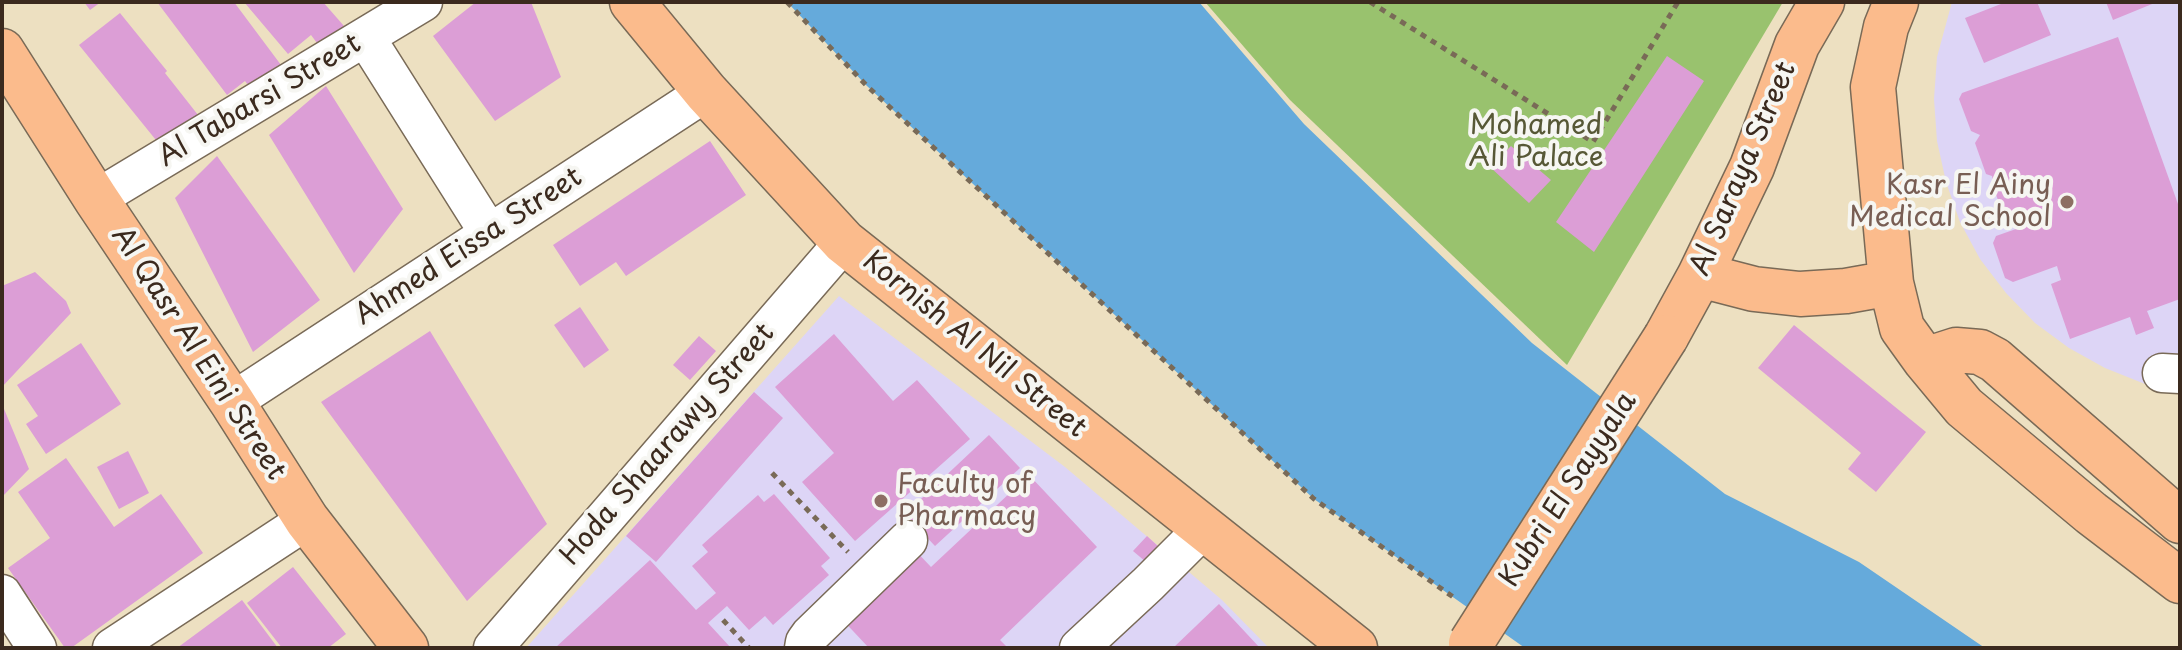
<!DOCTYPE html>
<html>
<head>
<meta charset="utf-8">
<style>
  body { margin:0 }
  #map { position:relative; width:2182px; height:650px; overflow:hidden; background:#ede0c1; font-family:"Playpen Sans",sans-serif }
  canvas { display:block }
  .frame { position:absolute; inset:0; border:4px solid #3b2a1e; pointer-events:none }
</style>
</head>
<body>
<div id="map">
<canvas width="2182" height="650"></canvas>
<div class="frame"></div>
</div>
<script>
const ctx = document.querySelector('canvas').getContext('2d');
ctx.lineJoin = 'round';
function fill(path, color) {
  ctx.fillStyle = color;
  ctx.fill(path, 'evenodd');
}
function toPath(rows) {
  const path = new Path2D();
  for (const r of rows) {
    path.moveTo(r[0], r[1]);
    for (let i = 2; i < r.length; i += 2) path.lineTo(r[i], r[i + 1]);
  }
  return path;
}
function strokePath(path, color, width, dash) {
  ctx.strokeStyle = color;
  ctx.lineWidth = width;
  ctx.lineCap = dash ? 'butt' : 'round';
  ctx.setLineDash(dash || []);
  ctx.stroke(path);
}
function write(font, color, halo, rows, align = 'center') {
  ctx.font = font + ' "Playpen Sans",sans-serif';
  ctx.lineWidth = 8;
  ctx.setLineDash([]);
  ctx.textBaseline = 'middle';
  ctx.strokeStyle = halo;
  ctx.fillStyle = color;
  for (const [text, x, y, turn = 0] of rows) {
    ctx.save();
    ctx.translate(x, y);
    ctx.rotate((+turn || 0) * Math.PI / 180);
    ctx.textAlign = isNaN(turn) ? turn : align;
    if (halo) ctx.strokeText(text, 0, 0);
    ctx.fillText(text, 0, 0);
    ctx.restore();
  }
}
const built = toPath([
  [1952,2,2180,2,2180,392,2145,384,2105,368,2069,348,2035,323,2006,293,1980,259,1960,222,1946,182,1937,141,1934,99,1937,57],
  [839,296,1065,467,1222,600,1269,648,526,648]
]);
const green = toPath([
  [1205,2,1783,2,1567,365,1290,100]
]);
const water = toPath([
  [787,2,1199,2,1304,124,1532,343,1725,494,1859,562,1985,648,1525,648,1314,499,867,86]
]);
const building = toPath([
  [84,2,101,2,90,10],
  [157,2,234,2,284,69,253,92,245,81,227,95],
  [244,2,323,2,344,26,320,47,311,35,288,54],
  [476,2,531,2,561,77,495,121,433,36],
  [2006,2,2037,2,2051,35,1984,63,1965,18],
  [2106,2,2157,2,2113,20],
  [120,13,167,71,165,73,202,120,164,150,79,45],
  [2118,37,2178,204,2180,204,2180,299,2147,311,2154,328,2136,335,2130,317,2070,339,2051,284,2061,280,2057,266,2013,282,2005,278,1993,243,1996,236,2016,229,2014,221,2004,216,1995,192,1992,176,1986,174,1975,143,1980,135,1971,131,1959,99,1962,93],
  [1667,56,1704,81,1594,252,1556,222],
  [326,86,403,209,354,273,269,135],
  [710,141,746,195,626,276,616,262,580,286,553,245],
  [1511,146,1551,180,1529,203,1490,167],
  [217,156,320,300,253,352,175,198],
  [35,272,66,301,71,313,2,387,2,286],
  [580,307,609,350,584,368,554,325],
  [1794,325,1926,432,1876,492,1848,469,1861,453,1758,368],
  [430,331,547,524,467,601,321,402],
  [834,334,893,401,917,380,970,439,855,541,802,482,834,453,775,387],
  [699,336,716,351,690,380,673,365],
  [81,343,121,404,46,454,26,424,38,416,17,385],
  [754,392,783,418,656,562,626,536],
  [2,404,29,469,2,497],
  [989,435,1020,468,935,546,905,514],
  [128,451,149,493,119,509,97,467],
  [66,458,114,527,161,494,203,553,71,648,65,648,8,568,50,538,18,492],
  [1029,475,1097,547,1000,640,1008,648,869,648,838,615,911,546,931,567],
  [774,494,830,558,821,566,829,575,773,625,765,616,749,630,727,606,708,623,731,648,555,648,650,560,696,610,716,593,692,566,708,552,702,545,758,495,764,502],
  [1147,536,1159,547,1146,562,1133,551],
  [293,567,346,634,328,648,282,648,247,603],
  [242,600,278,648,177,648],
  [1219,604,1260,648,1173,648]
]);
const path = toPath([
  [787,2,867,86,1314,499,1456,599],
  [1370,2,1593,142,1678,2],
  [772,473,848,552],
  [723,620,749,648]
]);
const minor = toPath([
  [366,38,489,233],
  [96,199,423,2],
  [2162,373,2180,374],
  [232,402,706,92],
  [2,594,37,648],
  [112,648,307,520],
  [493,648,844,242],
  [804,648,805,642,810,635,908,540],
  [1079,648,1148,584,1204,528]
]);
const major = toPath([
  [1896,2,1886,27,1873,87,1891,283,1902,328,1925,360,1964,407,2091,513,2180,581],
  [1700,275,1754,289,1800,294,1846,291,1891,283],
  [1666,337,1700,275,1752,167,1797,45,1822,2],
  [1925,360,1956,350,1980,352,1995,360,2180,521]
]);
const highway = toPath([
  [632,2,706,92,844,242,1355,648],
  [2,51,96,199,232,402,307,520,406,648]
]);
const majorBridge = toPath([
  [1471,643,1666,337]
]);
const markers = [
  [2067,202,8,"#8d6e63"],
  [881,501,8,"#8d6e63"]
];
const streetNames = [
  ["Al Tabarsi Street",260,101,-31],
  ["Al Saraya Street",1744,169,-67],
  ["Ahmed Eissa Street",469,247,-33],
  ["Kornish Al Nil Street",974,345,39],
  ["Al Qasr Al Eini Street",198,354,57],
  ["Hoda Shaarawy Street",668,445,-49],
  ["Kubri El Sayyala",1569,490,-57]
];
const parkNames = [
  ["Mohamed",1536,126],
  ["Ali Palace",1536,158]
];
const educationNames = [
  ["Kasr El Ainy",2051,186],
  ["Medical School",2051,218],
  ["Faculty of",897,485,"left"],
  ["Pharmacy",897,517,"left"]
];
fill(built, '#ddd5f6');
fill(green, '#99c26e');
fill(water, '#65aadb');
fill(building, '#dc9ed6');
strokePath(minor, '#796a57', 41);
strokePath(major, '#796a57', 47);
strokePath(highway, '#796a57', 47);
strokePath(path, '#796a57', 5, [6, 6]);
strokePath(minor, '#fff', 38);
strokePath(major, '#fbbb8c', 44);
strokePath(highway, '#fbbb8c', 44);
strokePath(majorBridge, '#796a57', 47, []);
strokePath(majorBridge, '#fbbb8c', 44);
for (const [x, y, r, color] of markers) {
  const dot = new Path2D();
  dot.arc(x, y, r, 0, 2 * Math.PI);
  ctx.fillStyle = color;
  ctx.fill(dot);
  strokePath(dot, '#f6f6f2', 3);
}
write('28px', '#3b2a1e', '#f6f6f2', streetNames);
write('28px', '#575836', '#f6f6f2', parkNames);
write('28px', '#785e54', '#f6f6f2', educationNames, 'right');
</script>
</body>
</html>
